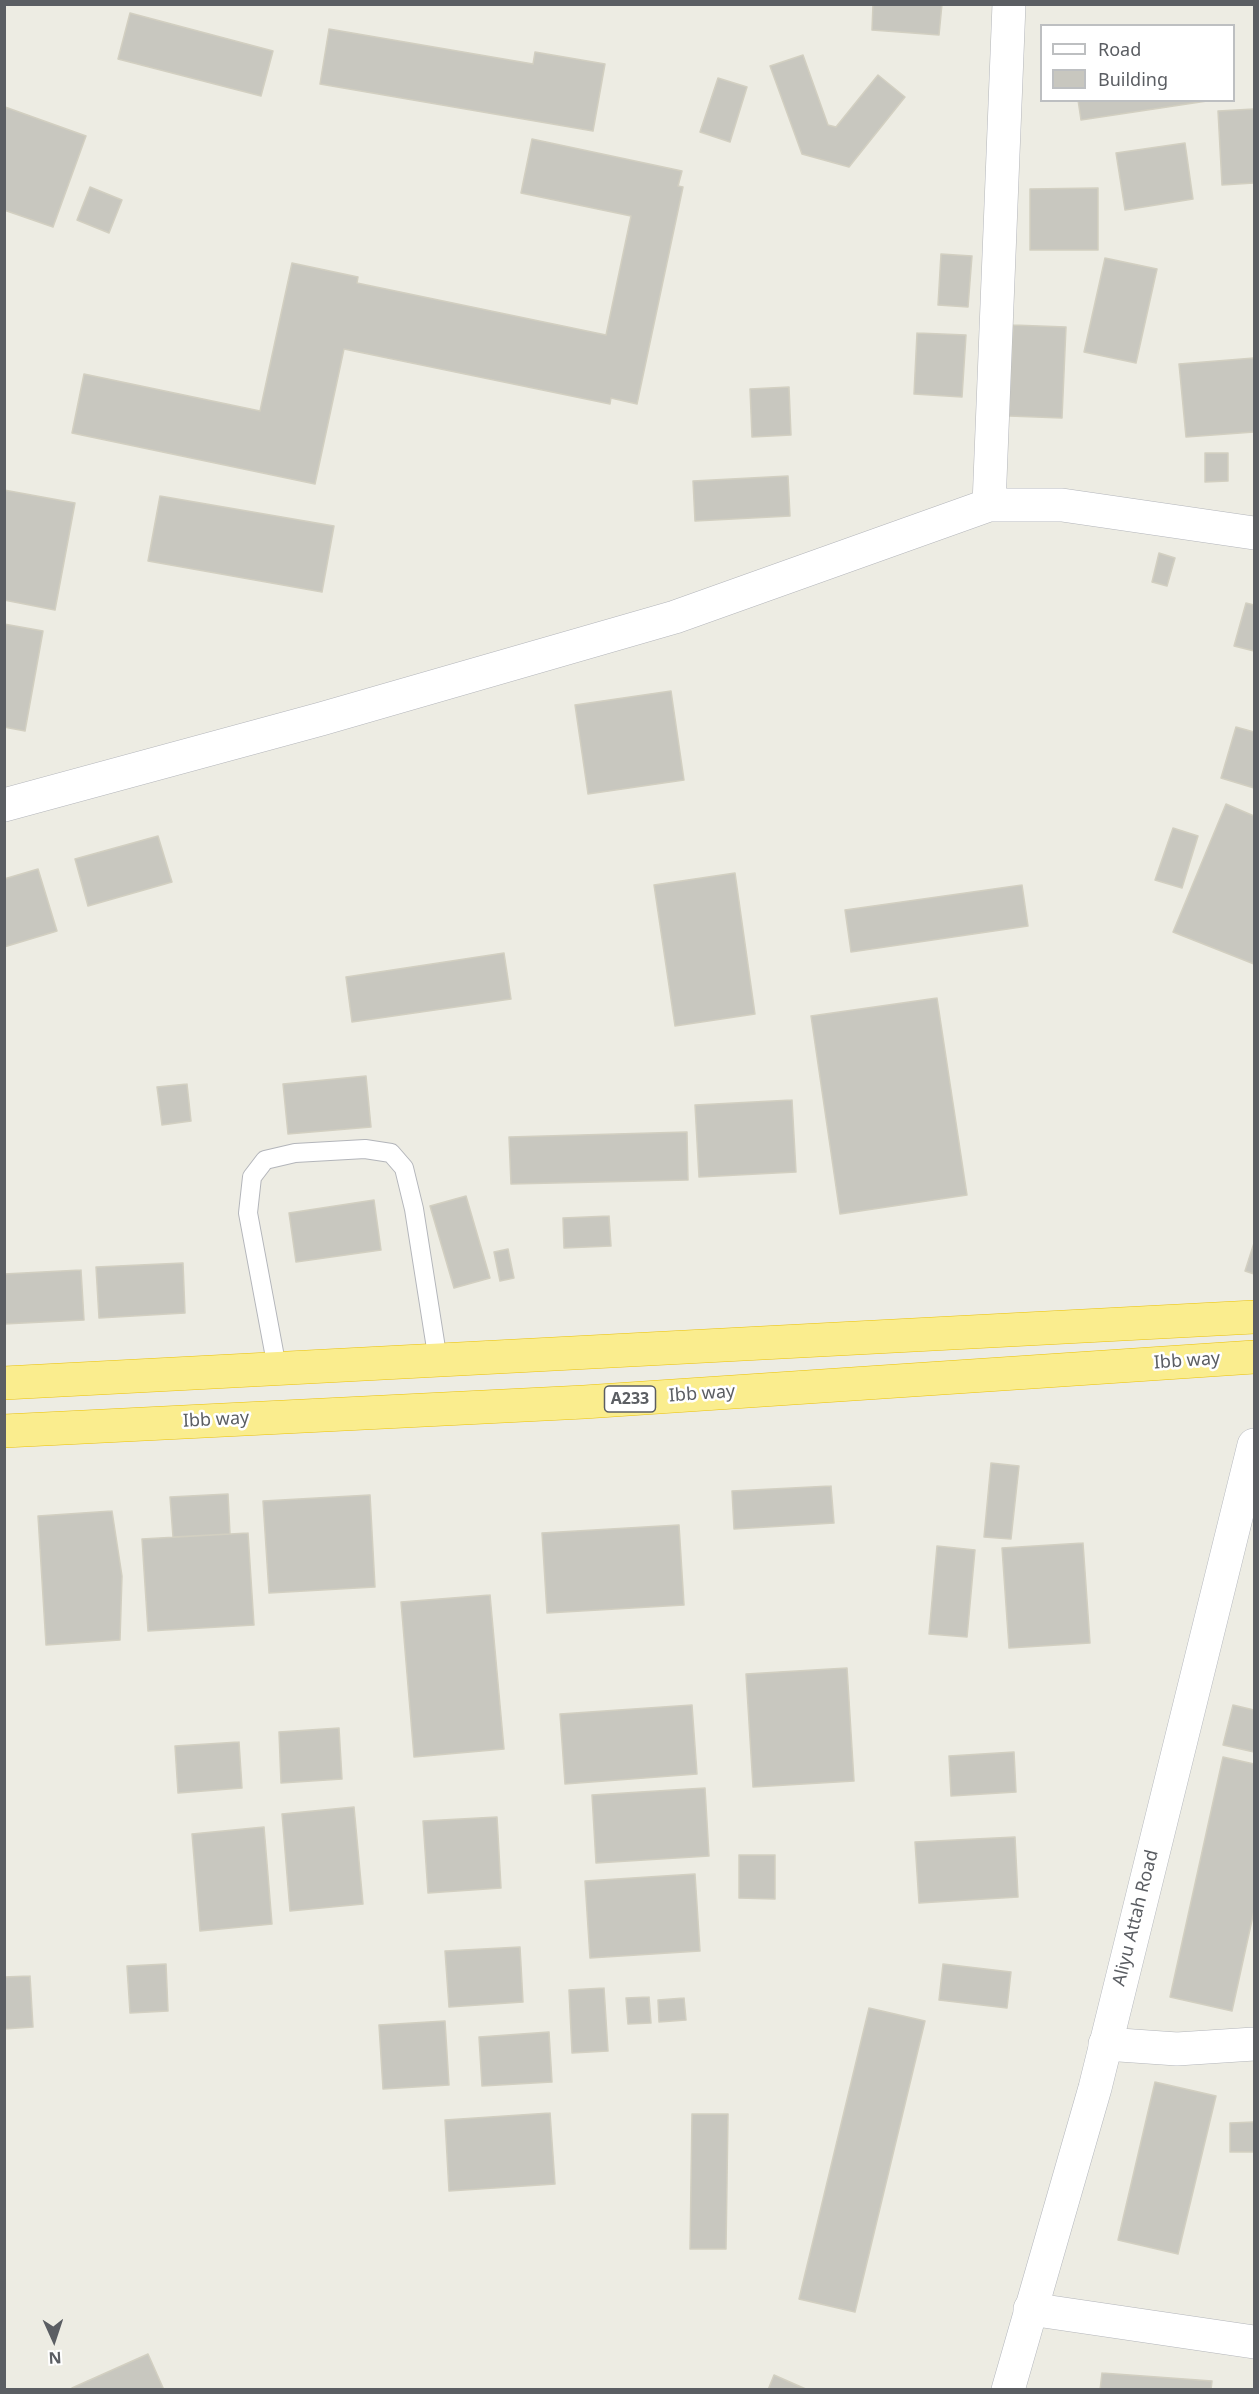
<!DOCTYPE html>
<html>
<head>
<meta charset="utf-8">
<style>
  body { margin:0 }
  #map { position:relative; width:1259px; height:2394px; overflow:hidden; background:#edece3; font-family:"Noto Sans",sans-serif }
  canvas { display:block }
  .frame { position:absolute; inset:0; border:6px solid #5b5e63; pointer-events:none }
  .legend { position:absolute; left:1040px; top:24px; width:195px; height:78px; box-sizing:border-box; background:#fff; border:2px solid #bdbfc1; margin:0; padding:8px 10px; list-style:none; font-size:18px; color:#5b5e63 }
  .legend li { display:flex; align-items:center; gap:12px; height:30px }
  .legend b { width:30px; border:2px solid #bdbfc1 }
  .north { position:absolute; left:24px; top:2310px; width:60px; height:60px; -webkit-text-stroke:4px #fff; paint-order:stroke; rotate:177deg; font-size:16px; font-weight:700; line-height:24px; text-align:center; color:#5b5e63 }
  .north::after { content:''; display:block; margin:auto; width:21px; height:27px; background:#5b5e63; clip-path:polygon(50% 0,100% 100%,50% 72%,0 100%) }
</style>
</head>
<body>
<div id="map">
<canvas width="1259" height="2394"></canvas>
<div class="frame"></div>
<ul class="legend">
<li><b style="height:8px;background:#fff"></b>Road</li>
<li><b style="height:16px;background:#c8c7bf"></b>Building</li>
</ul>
<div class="north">N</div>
</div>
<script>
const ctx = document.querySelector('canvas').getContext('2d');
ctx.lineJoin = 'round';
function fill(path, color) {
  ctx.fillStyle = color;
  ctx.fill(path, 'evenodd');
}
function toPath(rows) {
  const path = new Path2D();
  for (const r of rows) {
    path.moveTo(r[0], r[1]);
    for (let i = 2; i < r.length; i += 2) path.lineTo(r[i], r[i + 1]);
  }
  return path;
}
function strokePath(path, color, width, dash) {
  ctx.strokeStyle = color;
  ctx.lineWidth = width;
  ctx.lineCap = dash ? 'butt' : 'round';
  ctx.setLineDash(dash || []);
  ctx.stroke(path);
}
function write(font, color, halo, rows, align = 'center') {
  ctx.font = font + ' "Noto Sans",sans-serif';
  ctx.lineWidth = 5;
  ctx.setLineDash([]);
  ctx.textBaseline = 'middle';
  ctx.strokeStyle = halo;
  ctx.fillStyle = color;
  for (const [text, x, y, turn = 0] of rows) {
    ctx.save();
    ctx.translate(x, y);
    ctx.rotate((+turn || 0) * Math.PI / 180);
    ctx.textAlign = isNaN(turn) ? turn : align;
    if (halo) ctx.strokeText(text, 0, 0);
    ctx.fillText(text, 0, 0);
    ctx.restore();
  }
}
const building = toPath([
  [873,4,942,4,939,35,872,30,873,4],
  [130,13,273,51,261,96,118,59,130,13],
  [329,29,533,64,535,52,605,64,593,131,320,84,329,29],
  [803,55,828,125,836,127,878,75,905,97,849,167,802,154,770,66,803,55],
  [718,78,747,87,730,142,700,132,718,78],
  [1078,100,1207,100,1207,101,1081,120,1078,100],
  [5,107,86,136,53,227,4,210,5,107],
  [1254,109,1254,183,1222,185,1218,111,1254,109],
  [532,139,682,171,678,186,683,187,637,404,611,398,610,404,344,349,315,484,72,433,84,374,260,411,292,263,358,277,357,283,606,335,631,216,521,193,532,139],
  [1185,143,1193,199,1125,210,1116,153,1185,143],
  [90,187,122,200,109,233,77,220,90,187],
  [1098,188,1098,250,1030,250,1030,189,1098,188],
  [941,254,972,256,968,307,938,305,941,254],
  [1105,258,1157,269,1136,363,1084,352,1105,258],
  [1013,325,1066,327,1062,418,1009,416,1013,325],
  [917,333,966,335,962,397,914,394,917,333],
  [1254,358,1254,432,1186,437,1179,364,1254,358],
  [789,387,791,435,752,437,750,389,789,387],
  [1205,453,1228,453,1228,481,1205,482,1205,453],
  [788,476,790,516,695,521,693,481,788,476],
  [4,490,75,503,55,610,4,600,4,490],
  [160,496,334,526,322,592,148,561,160,496],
  [1159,553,1175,558,1167,586,1152,582,1159,553],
  [1246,603,1254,605,1254,651,1234,646,1246,603],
  [4,624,43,631,25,731,4,727,4,624],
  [671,691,684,780,588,794,575,705,671,691],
  [1236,727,1254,732,1254,788,1221,778,1236,727],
  [1226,804,1254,816,1254,964,1173,932,1226,804],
  [1173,828,1198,836,1182,888,1155,880,1173,828],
  [158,836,172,882,88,906,75,859,158,836],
  [38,869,57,931,4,947,4,879,38,869],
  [735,873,755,1014,675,1026,654,885,735,873],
  [1022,885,1028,926,851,952,845,910,1022,885],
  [504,953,511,999,352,1022,346,977,504,953],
  [937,998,967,1195,840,1214,811,1016,937,998],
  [366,1076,371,1127,288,1134,283,1084,366,1076],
  [187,1084,191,1121,162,1125,157,1087,187,1084],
  [792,1100,796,1172,699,1177,695,1105,792,1100],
  [687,1132,688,1180,511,1184,509,1137,687,1132],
  [466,1196,490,1278,454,1288,430,1206,466,1196],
  [374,1200,381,1250,296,1262,289,1213,374,1200],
  [609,1216,611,1246,564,1248,563,1218,609,1216],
  [1254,1243,1254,1274,1245,1271,1254,1243],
  [508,1249,514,1278,500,1281,494,1252,508,1249],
  [183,1263,185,1313,99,1318,96,1267,183,1263],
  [81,1270,84,1320,4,1324,4,1274,81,1270],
  [991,1463,1019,1466,1011,1539,984,1537,991,1463],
  [831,1486,834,1523,734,1529,732,1491,831,1486],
  [228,1494,230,1534,173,1537,170,1497,228,1494],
  [370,1495,375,1587,269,1593,263,1501,370,1495],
  [112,1511,122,1576,120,1640,46,1645,38,1516,112,1511],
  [679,1525,684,1605,547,1613,542,1533,679,1525],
  [248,1533,254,1625,148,1631,142,1539,248,1533],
  [1083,1543,1090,1643,1009,1648,1002,1548,1083,1543],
  [937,1546,975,1550,967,1637,929,1634,937,1546],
  [490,1595,504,1749,414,1757,401,1602,490,1595],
  [847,1668,854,1781,753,1787,746,1674,847,1668],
  [692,1705,697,1774,565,1784,560,1714,692,1705],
  [1233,1705,1254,1710,1254,1752,1223,1745,1233,1705],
  [339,1728,342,1779,281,1783,279,1732,339,1728],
  [239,1742,242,1788,178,1793,175,1746,239,1742],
  [1014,1752,1016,1792,951,1796,949,1756,1014,1752],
  [1223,1757,1254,1764,1254,1911,1232,2011,1170,1997,1223,1757],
  [705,1788,709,1856,596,1863,592,1795,705,1788],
  [354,1807,363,1904,290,1911,282,1814,354,1807],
  [497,1817,501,1888,428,1893,423,1821,497,1817],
  [264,1827,272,1924,200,1931,192,1834,264,1827],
  [1015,1837,1018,1897,919,1903,915,1842,1015,1837],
  [739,1855,775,1855,775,1899,739,1898,739,1855],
  [695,1874,700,1951,590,1958,585,1881,695,1874],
  [520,1947,523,2002,449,2007,445,1951,520,1947],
  [166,1964,168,2011,130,2013,127,1966,166,1964],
  [943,1964,1011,1972,1007,2008,939,2000,943,1964],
  [30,1976,33,2027,4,2029,4,1977,30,1976],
  [604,1988,608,2051,572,2053,569,1990,604,1988],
  [649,1997,651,2023,628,2024,626,1998,649,1997],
  [684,1998,686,2020,659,2022,658,2000,684,1998],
  [869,2008,925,2021,855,2312,799,2299,869,2008],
  [445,2021,449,2085,383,2089,379,2025,445,2021],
  [549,2032,552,2082,482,2086,479,2037,549,2032],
  [1155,2082,1216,2096,1178,2254,1118,2240,1155,2082],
  [550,2113,555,2184,449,2191,445,2120,550,2113],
  [692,2114,728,2114,726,2249,690,2249,692,2114],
  [1254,2122,1254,2152,1230,2152,1230,2123,1254,2122],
  [148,2354,164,2390,73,2390,72,2388,148,2354],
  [1102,2373,1212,2381,1211,2390,1100,2390,1102,2373],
  [774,2375,808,2390,768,2390,774,2375]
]);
const lane = toPath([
  [277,1368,248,1213,252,1177,265,1160,295,1153,365,1149,391,1153,404,1168,414,1209,438,1361]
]);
const street = toPath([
  [989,505,1009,4],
  [4,805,321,719,675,617,989,505,1062,505,1254,533],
  [1105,2044,1177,2049,1254,2044],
  [1030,2309,1254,2342]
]);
const secondary = toPath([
  [1008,2390,1095,2088,1254,1445]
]);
const highway = toPath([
  [4,1383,1254,1317],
  [4,1431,584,1402,1254,1357]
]);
const shields = [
  [630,1399,51]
];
const shieldNames = [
  ["A233",630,1399]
];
const streetNames = [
  ["Ibb way",1187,1361,-4],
  ["Ibb way",702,1394,-4],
  ["Ibb way",216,1420,-3],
  ["Aliyu Attah Road",1136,1918,-76]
];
fill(building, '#c8c7bf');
strokePath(building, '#d2cfc1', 1.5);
strokePath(lane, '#b3b5ba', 20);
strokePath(street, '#b3b5ba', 34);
strokePath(secondary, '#b4b7bd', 34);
strokePath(highway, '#eac107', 34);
strokePath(lane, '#fff', 18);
strokePath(street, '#fff', 33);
strokePath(secondary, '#fff', 33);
strokePath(highway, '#faed8e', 33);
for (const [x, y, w] of shields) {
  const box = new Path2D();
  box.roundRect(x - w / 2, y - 13, w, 26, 4.5);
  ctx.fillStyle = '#fff';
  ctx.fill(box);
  strokePath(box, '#5b5e63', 1.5);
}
write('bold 16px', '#5b5e63', null, shieldNames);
write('18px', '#5b5e63', '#fff', streetNames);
</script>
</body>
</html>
